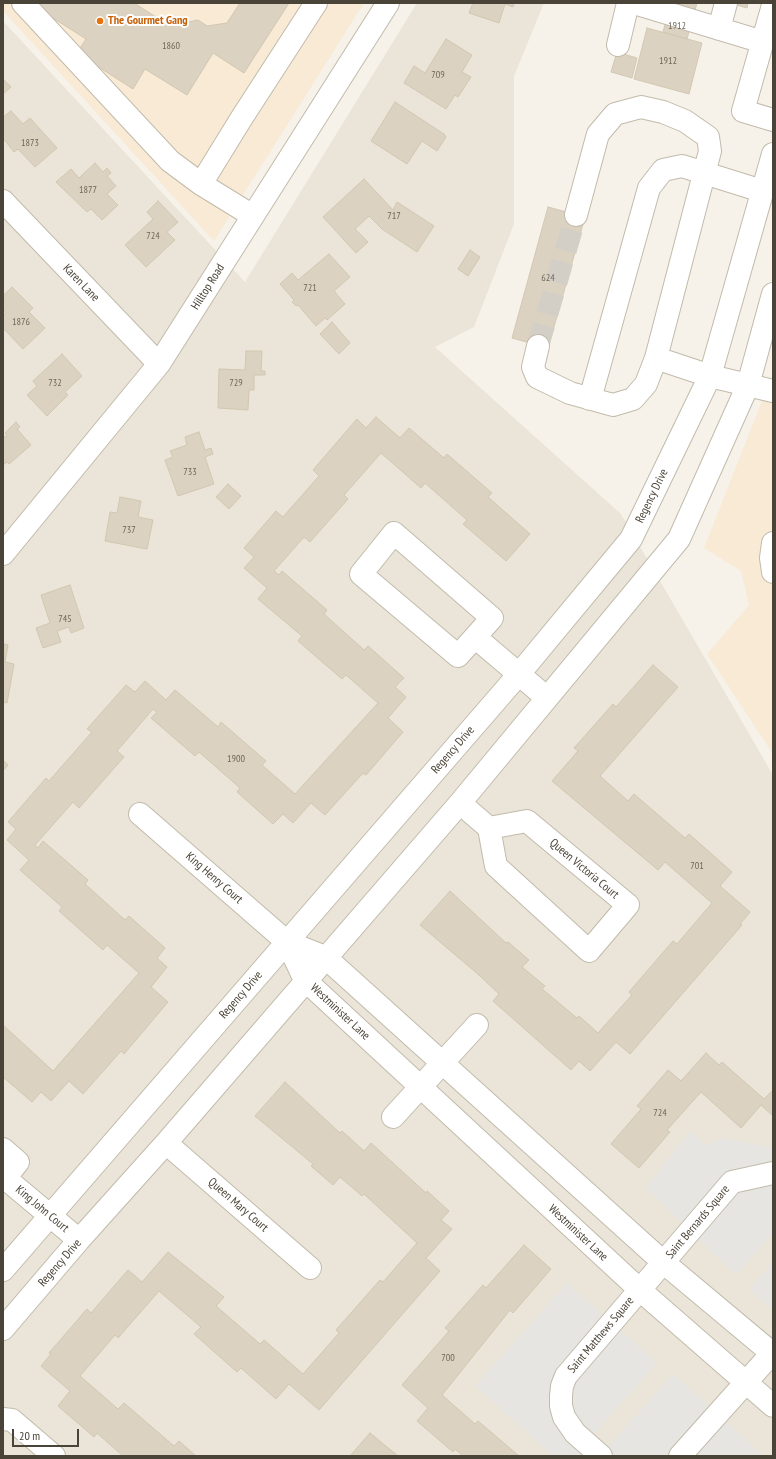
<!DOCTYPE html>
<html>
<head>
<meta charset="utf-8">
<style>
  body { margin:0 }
  #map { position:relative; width:776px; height:1459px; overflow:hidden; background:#f6f2ea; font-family:"PT Sans Narrow",sans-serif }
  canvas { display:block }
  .frame { position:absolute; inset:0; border:4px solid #4a4337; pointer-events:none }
  .scale { position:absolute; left:12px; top:1429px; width:67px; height:18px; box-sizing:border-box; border:2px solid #4a4337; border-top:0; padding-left:5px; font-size:12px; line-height:14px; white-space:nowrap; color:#4a4337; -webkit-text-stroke:3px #fff; paint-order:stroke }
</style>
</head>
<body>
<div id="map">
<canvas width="776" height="1459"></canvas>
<div class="frame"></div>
<div class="scale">20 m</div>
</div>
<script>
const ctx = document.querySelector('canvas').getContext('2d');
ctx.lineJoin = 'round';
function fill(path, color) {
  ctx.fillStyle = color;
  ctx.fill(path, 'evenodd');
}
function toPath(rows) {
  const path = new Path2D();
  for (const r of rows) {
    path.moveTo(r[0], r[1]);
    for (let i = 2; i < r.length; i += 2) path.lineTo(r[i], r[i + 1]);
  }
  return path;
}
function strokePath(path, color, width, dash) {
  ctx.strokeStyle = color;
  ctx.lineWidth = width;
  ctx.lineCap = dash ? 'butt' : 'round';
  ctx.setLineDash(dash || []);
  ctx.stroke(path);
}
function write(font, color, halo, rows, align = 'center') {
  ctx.font = font + ' "PT Sans Narrow",sans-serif';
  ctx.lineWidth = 4;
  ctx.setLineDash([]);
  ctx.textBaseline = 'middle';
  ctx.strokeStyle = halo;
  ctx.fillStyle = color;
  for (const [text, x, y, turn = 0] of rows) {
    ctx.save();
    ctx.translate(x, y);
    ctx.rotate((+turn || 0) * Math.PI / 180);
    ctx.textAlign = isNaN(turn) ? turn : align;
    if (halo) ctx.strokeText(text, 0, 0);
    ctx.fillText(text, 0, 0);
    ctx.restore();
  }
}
const residential = toPath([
  [417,3,544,3,514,76,514,224,474,327,435,347,621,514,773,775,773,1456,3,1456,3,21,245,282]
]);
const commercial = toPath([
  [3,3,364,3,214,241,3,11],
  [773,373,773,754,707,654,749,605,741,571,704,548]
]);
const parking = toPath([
  [690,1131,706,1145,723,1138,773,1148,773,1233,736,1275,646,1188],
  [773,1262,773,1311,749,1289],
  [567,1283,657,1363,593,1435,607,1448,673,1374,764,1456,553,1456,475,1386]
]);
const building = toPath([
  [37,3,134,3,170,26,198,20,207,26,227,23,240,3,289,3,244,73,213,53,187,95,145,69,133,89,77,53,86,39,42,11,44,8,37,3],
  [473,3,514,3,513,7,505,4,499,23,469,13,473,3],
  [671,3,697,3,687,39,663,32,671,3],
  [730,3,748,3,747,8,730,3],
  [647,28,702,43,689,94,634,79,647,28],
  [446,39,472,55,462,72,471,77,458,97,455,95,446,109,404,83,414,66,425,73,446,39],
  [617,52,637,58,632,78,611,72,617,52],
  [3,79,11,87,3,94,3,79],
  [395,102,444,134,446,137,437,151,422,141,407,164,371,141,395,102],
  [11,111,23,124,30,118,57,148,35,167,18,149,14,152,3,138,3,117,11,111],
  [95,163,103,172,107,168,111,173,107,176,116,186,107,194,118,205,102,220,91,209,87,212,56,182,71,169,79,178,95,163],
  [364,179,393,210,397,202,434,226,417,252,382,229,369,216,355,229,368,242,356,253,323,217,364,179],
  [158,201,178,222,167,232,175,240,146,267,125,245,153,219,147,212,158,201],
  [548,207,585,217,548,348,512,338,548,207],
  [470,250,480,257,468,276,458,269,470,250],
  [329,254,350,277,334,291,345,304,327,320,325,318,316,326,298,305,296,306,292,302,294,300,280,284,292,273,298,280,329,254],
  [12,287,33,308,29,312,45,328,23,349,3,328,3,315,6,313,3,310,3,296,12,287],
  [332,322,350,343,339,354,320,334,332,322],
  [246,351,262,351,261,371,265,371,265,375,254,375,254,390,249,390,248,410,218,408,219,369,245,370,246,351],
  [62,354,82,376,65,392,68,395,47,416,27,395,37,386,33,381,62,354],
  [376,417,400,438,409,428,444,458,447,454,492,493,488,497,530,534,506,561,463,524,467,520,425,483,421,488,381,453,344,495,348,499,310,542,304,537,274,571,279,575,282,571,327,610,324,614,364,650,368,646,404,678,395,687,406,697,388,718,403,732,366,775,363,773,325,815,311,803,293,823,283,814,273,824,237,792,240,788,199,752,195,756,151,718,157,712,153,709,117,751,124,757,79,808,73,802,35,845,38,848,43,841,88,880,85,884,125,920,129,916,165,948,157,958,167,967,151,987,168,1002,124,1054,121,1051,83,1094,69,1081,51,1101,41,1092,32,1102,3,1077,3,1025,53,1071,139,973,107,945,103,950,59,911,62,907,20,870,29,860,7,840,16,829,8,822,46,778,49,781,92,732,87,729,126,685,135,692,145,681,166,700,175,690,218,727,221,722,266,761,262,765,295,794,378,703,346,675,342,679,298,641,302,636,258,599,267,588,244,568,254,557,244,548,276,511,283,517,319,476,313,470,357,419,366,428,376,417],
  [16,422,20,427,17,429,31,445,9,464,7,462,3,465,3,435,5,437,7,435,5,433,16,422],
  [199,432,205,450,211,448,213,454,205,457,214,484,178,496,165,460,173,457,170,451,187,445,185,437,199,432],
  [228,484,241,496,229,509,216,497,228,484],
  [120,497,141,501,138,517,153,520,147,549,105,541,110,512,117,513,120,497],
  [70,585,84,628,71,633,69,627,57,631,61,642,43,648,36,628,50,623,41,595,70,585],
  [4,644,8,645,5,662,14,664,7,703,3,702,4,644],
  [653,665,678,687,600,776,628,801,634,794,685,838,689,834,732,872,720,886,750,912,740,924,742,925,630,1054,616,1042,590,1071,579,1061,571,1070,493,1001,499,994,479,975,420,925,450,891,506,943,508,942,529,960,522,967,545,986,542,989,577,1018,579,1016,598,1033,632,995,629,992,673,941,677,944,712,903,665,862,658,870,552,781,578,751,574,748,613,704,616,707,653,665],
  [3,760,8,765,3,771,3,760],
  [706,1053,719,1065,722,1062,764,1099,773,1090,773,1116,761,1105,741,1128,701,1092,667,1130,670,1132,639,1168,611,1144,641,1109,637,1106,668,1070,681,1081,706,1053],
  [285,1082,340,1133,342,1131,364,1151,371,1143,426,1193,427,1191,449,1211,441,1220,452,1229,426,1258,440,1271,319,1410,289,1384,276,1399,241,1368,237,1372,194,1334,201,1327,159,1291,118,1338,115,1335,80,1376,118,1409,124,1403,174,1446,179,1441,196,1456,123,1456,97,1433,94,1437,58,1406,70,1391,41,1366,51,1354,49,1353,87,1309,91,1313,128,1270,142,1282,168,1252,224,1297,216,1306,260,1344,264,1340,303,1374,339,1333,336,1330,380,1280,383,1282,417,1243,364,1194,362,1196,340,1177,333,1185,311,1166,313,1164,255,1116,285,1082],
  [524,1245,551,1269,513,1313,510,1310,442,1395,475,1424,478,1421,519,1456,463,1456,455,1449,453,1452,417,1421,428,1408,402,1385,449,1331,445,1328,483,1285,486,1288,524,1245],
  [370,1433,398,1456,350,1456,370,1433]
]);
const minorTunnel = toPath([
  [538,346,576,215]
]);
const minor = toPath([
  [23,3,170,161,201,184,253,216],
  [634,3,763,42],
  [773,5,743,111,773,120],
  [719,29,726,3],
  [618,45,628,3],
  [201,184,241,119,316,3],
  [3,201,159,364],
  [576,215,598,134,615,114,641,107,663,112,685,121,708,137,710,151,656,358,710,376,773,391],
  [538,346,533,367,537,377,570,393,613,405,633,399,646,384,656,358],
  [590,399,649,188,663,170,682,166,762,191],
  [773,543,771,558,773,572],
  [3,554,159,364,388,3],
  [475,637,458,656,361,574,394,533,492,618,475,637,547,698],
  [460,803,489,828,496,866,589,951,628,905,527,821,489,828],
  [140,814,287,942,325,957,663,1262,773,1354],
  [287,942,305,980,640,1290,773,1406],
  [393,1117,477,1025],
  [166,1143,310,1268],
  [3,1149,18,1162,3,1181],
  [5,1178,79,1240],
  [3,1270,519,674,631,539,710,376,773,154],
  [3,1329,79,1240,166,1143,460,803,679,539,748,385,773,294],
  [3,1419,12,1420,54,1456],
  [601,1456,575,1433,564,1417,561,1406,561,1396,562,1386,566,1376,732,1182,773,1173],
  [680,1456,773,1352]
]);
const markers = [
  [100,21,4,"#e8710a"]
];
const numberNames = [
  ["1912",677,26],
  ["1860",171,46],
  ["1912",668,61],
  ["709",438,75],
  ["1873",30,143],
  ["1877",88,190],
  ["717",394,216],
  ["724",153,236],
  ["624",548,278],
  ["721",310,288],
  ["1876",21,322],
  ["732",55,383],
  ["729",236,383],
  ["733",190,472],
  ["737",129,530],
  ["745",65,619],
  ["1900",236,759],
  ["701",697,866],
  ["724",660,1113],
  ["700",448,1358]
];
const foodNames = [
  ["The Gourmet Gang",108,21]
];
const streetNames = [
  ["Karen Lane",81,283,46],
  ["Hilltop Road",208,287,-58],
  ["Regency Drive",652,496,-64],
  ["Regency Drive",453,750,-49],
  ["Queen Victoria Court",584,869,40],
  ["King Henry Court",214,878,41],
  ["Regency Drive",241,995,-49],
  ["Westminister Lane",340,1012,43],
  ["Queen Mary Court",238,1205,41],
  ["King John Court",42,1209,40],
  ["Saint Bernards Square",698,1222,-50],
  ["Westminister Lane",578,1233,43],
  ["Regency Drive",60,1263,-49],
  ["Saint Matthews Square",601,1335,-50]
];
fill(residential, '#eae5d8');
fill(commercial, '#f8ead4');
fill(parking, '#e7e5e1');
fill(building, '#dbd2c1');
strokePath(building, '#d3c7b1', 1);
strokePath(minorTunnel, '#d4cfc6', 22, [22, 11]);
strokePath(minor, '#c2bbab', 24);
strokePath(minor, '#fff', 22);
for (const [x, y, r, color] of markers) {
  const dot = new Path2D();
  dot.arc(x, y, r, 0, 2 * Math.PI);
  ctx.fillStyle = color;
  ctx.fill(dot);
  strokePath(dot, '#fff', 1.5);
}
write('10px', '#6e675a', null, numberNames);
write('bold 12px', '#c56008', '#fff', foodNames, 'left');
write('12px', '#4a4337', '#fff', streetNames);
</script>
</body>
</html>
